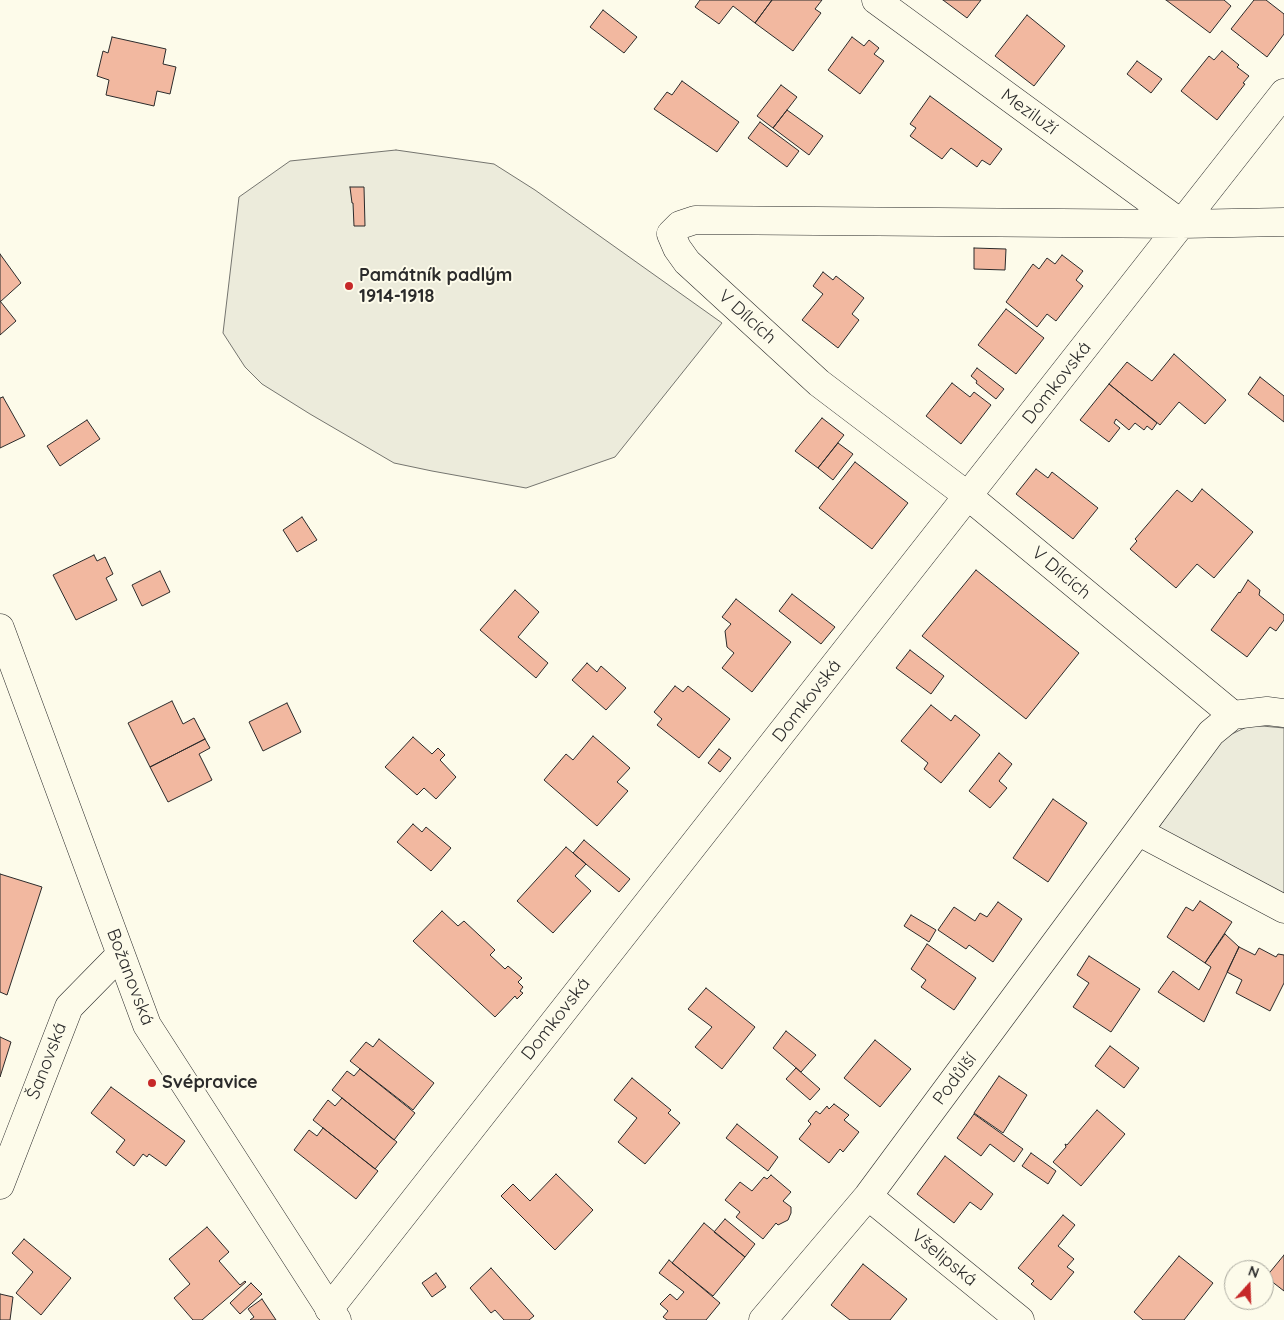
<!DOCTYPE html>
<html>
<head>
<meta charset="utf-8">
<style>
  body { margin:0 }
  #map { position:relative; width:1284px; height:1320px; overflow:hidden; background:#fdfbea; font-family:Quicksand,sans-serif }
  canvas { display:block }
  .north { position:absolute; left:1224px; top:1260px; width:50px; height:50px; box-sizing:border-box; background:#fdfbea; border:1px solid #a9a89e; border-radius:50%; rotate:20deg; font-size:14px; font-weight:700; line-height:20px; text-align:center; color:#2b2b2b }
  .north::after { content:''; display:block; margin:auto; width:18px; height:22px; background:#c62828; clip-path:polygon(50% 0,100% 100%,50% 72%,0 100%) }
</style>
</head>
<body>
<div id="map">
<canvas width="1284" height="1320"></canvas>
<div class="north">N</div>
</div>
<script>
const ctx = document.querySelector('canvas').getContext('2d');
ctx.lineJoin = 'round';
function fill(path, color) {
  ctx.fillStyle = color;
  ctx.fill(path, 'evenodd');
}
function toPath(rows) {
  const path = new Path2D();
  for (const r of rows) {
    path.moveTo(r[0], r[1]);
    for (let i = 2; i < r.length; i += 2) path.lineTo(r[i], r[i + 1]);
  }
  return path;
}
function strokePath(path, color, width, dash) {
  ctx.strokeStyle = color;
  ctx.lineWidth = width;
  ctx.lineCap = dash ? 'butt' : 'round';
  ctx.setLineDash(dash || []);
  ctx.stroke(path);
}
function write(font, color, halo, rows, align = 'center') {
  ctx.font = font + ' Quicksand,sans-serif';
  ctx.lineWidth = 4;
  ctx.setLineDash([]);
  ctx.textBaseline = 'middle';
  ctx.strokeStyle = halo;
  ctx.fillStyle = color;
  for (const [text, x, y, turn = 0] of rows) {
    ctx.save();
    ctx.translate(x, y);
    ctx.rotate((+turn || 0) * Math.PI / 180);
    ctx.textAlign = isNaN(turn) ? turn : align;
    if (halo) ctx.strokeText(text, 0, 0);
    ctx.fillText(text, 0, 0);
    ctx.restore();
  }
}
const green = toPath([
  [396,150,494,164,535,190,722,323,615,457,526,488,432,471,394,463,310,414,262,384,245,367,223,333,239,197,290,161,396,150],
  [1251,725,1284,728,1284,901,1157,830,1219,740,1251,725]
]);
const building = toPath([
  [700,0,772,0,755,23,733,6,719,24,695,7,700,0],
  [772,0,822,0,815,9,821,13,793,51,755,23,772,0],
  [943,0,981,0,967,18,943,0],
  [1166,0,1224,0,1231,6,1210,33,1166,0],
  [1254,0,1266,0,1284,14,1284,34,1267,57,1231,29,1254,0],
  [603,10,637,37,624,53,590,27,603,10],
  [1027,15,1065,46,1034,86,995,56,1027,15],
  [112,37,166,49,163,64,176,67,170,94,157,91,154,106,106,95,109,80,97,76,103,51,108,53,112,37],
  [852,37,864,46,869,40,879,48,874,54,884,61,860,94,828,70,852,37],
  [1222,51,1239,65,1237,67,1249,76,1243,83,1245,84,1217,120,1181,91,1209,56,1214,60,1222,51],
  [1137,61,1162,79,1151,93,1127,74,1137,61],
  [682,81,739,122,717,152,654,109,667,92,672,95,682,81],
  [781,85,797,97,773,128,757,116,781,85],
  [930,96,1002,149,990,165,982,160,977,167,951,148,942,159,910,136,916,128,910,124,930,96],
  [787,110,823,136,809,155,773,128,787,110],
  [760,122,799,151,787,167,748,138,760,122],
  [350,187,364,187,365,226,354,226,353,203,352,203,350,187],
  [974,248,1006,249,1005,270,974,269,974,248],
  [0,254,21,283,0,302,0,254],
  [1062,255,1083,271,1076,280,1083,286,1056,321,1047,314,1037,327,1006,302,1033,264,1039,269,1047,258,1055,264,1062,255],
  [823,272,833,280,836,276,864,298,852,314,859,320,838,348,802,320,823,294,813,286,823,272],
  [0,301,16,321,0,335,0,301],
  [1006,309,1044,338,1016,374,978,345,1006,309],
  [1174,354,1226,400,1205,424,1179,402,1160,425,1109,384,1127,362,1152,381,1174,354],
  [977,368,1004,389,996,399,976,383,977,381,971,376,977,368],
  [1260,377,1284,396,1284,422,1248,394,1260,377],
  [952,383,970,397,974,392,991,405,961,444,926,416,952,383],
  [1109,384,1157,423,1152,430,1147,426,1144,430,1135,423,1129,430,1116,419,1114,423,1120,428,1109,442,1080,420,1109,384],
  [3,397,25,436,0,448,0,398,3,397],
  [822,418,844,435,818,468,795,451,822,418],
  [87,420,100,439,60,466,47,446,87,420],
  [838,443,853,454,833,480,818,468,838,443],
  [855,462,908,503,872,549,819,508,855,462],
  [1036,469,1048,478,1052,472,1098,508,1073,539,1016,494,1036,469],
  [1202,489,1253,532,1214,578,1197,564,1176,588,1130,549,1137,541,1135,539,1177,490,1192,502,1202,489],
  [302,517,317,540,297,552,283,530,302,517],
  [94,555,97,561,105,557,113,574,106,578,117,600,76,620,53,575,94,555],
  [976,570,1079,653,1026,719,922,636,976,570],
  [160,571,170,592,142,606,132,585,160,571],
  [1248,580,1260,590,1259,595,1284,615,1284,620,1276,631,1270,627,1247,657,1211,630,1239,592,1240,593,1248,580],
  [515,590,539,612,518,637,548,663,536,678,480,630,515,590],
  [792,594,835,627,821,644,779,611,792,594],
  [736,599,791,642,752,692,722,668,734,653,727,647,725,631,731,624,722,617,736,599],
  [910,650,944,676,931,694,896,668,910,650],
  [587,663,597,672,601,666,626,688,606,710,572,680,587,663],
  [675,686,683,692,688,686,730,719,699,758,657,725,662,719,654,712,675,686],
  [172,701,183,724,194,718,205,739,150,767,128,723,172,701],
  [287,703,301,732,263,751,249,722,287,703],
  [931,705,951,721,955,715,980,735,941,783,924,769,928,763,901,741,931,705],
  [593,736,630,768,617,782,628,791,597,826,544,780,566,754,573,760,593,736],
  [413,737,432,754,438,748,445,755,440,760,456,777,436,799,424,788,417,795,385,767,413,737],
  [205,739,210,748,199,754,212,780,168,802,150,767,205,739],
  [719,749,731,758,720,772,708,763,719,749],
  [999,753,1012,764,999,781,1007,788,990,808,969,791,999,753],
  [1053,799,1087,823,1048,882,1013,858,1053,799],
  [413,824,422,832,426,827,451,848,431,871,397,842,413,824],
  [584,840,630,879,619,892,573,853,584,840],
  [566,847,586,864,575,876,591,891,553,933,517,901,566,847],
  [0,874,42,887,7,995,0,992,0,874],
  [1200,901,1232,922,1205,963,1167,937,1186,907,1193,911,1200,901],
  [998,902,1022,919,993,962,969,945,966,949,938,930,954,907,975,921,980,913,987,917,998,902],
  [442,911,458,926,464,921,495,950,490,955,505,969,508,966,522,978,518,982,523,987,520,991,523,993,517,999,515,996,495,1017,413,941,442,911],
  [911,915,936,930,929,942,904,926,911,915],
  [1225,934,1239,947,1204,1022,1158,992,1173,971,1199,990,1211,967,1205,963,1225,934],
  [927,944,976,978,954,1010,921,987,926,980,911,969,927,944],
  [1239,947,1255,955,1259,948,1276,957,1278,954,1284,955,1284,983,1270,1011,1236,993,1242,980,1227,972,1239,947],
  [1089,956,1140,989,1111,1032,1073,1007,1089,983,1077,975,1089,956],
  [706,988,755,1027,722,1069,695,1047,712,1027,688,1009,706,988],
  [786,1031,816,1055,801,1072,773,1048,786,1031],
  [0,1037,11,1042,0,1077,0,1037],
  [379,1039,434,1083,413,1110,350,1061,366,1042,373,1047,379,1039],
  [875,1040,911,1069,880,1107,844,1078,875,1040],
  [1110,1046,1139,1068,1124,1088,1095,1066,1110,1046],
  [796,1068,820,1089,810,1100,786,1079,796,1068],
  [360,1069,415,1113,394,1140,332,1090,347,1071,354,1076,360,1069],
  [999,1076,1027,1095,1003,1133,974,1113,999,1076],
  [632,1078,671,1110,668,1113,680,1123,645,1164,618,1142,637,1118,614,1100,632,1078],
  [111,1087,185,1141,166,1166,149,1154,147,1157,143,1154,134,1166,116,1152,125,1140,91,1113,111,1087],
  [342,1098,397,1142,375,1169,313,1120,328,1100,335,1106,342,1098],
  [834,1104,849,1115,844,1120,859,1132,843,1152,840,1149,829,1163,799,1139,811,1124,808,1121,816,1111,820,1114,827,1106,829,1109,834,1104],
  [1097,1110,1125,1134,1081,1186,1053,1162,1066,1147,1065,1144,1067,1145,1097,1110],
  [974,1114,1023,1149,1014,1162,990,1144,981,1156,957,1138,974,1114],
  [737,1124,778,1157,768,1171,726,1138,737,1124],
  [323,1128,378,1171,356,1199,294,1150,309,1130,317,1136,323,1128],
  [1031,1153,1056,1171,1048,1184,1022,1166,1031,1153],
  [945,1156,993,1194,981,1210,970,1202,954,1223,917,1194,945,1156],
  [556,1174,593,1210,555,1250,501,1196,513,1184,530,1201,556,1174],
  [771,1175,791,1192,783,1201,791,1207,791,1213,788,1220,778,1225,776,1223,763,1239,736,1217,740,1212,725,1200,740,1182,752,1191,764,1177,767,1179,771,1175],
  [1063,1215,1075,1225,1058,1246,1074,1259,1067,1267,1074,1272,1051,1300,1031,1284,1034,1281,1018,1268,1063,1215],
  [725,1219,755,1244,745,1257,714,1232,725,1219],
  [704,1223,745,1257,713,1296,672,1263,704,1223],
  [207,1227,229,1252,219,1261,240,1285,245,1281,246,1282,202,1320,193,1320,174,1298,190,1284,169,1259,207,1227],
  [24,1239,71,1278,41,1315,16,1293,33,1272,12,1253,24,1239],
  [1284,1255,1284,1291,1266,1277,1284,1255],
  [1179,1256,1213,1283,1184,1320,1143,1320,1134,1312,1179,1256],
  [669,1260,720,1303,706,1320,667,1320,663,1317,668,1311,660,1304,670,1294,677,1300,684,1292,659,1273,669,1260],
  [863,1264,907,1299,890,1320,850,1320,831,1305,863,1264],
  [491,1268,534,1316,529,1320,504,1320,495,1310,491,1313,470,1288,491,1268],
  [436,1273,446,1287,432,1297,422,1283,436,1273],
  [251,1283,262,1294,240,1314,230,1303,251,1283],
  [0,1294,13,1297,10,1320,0,1320,0,1294],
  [262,1299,276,1320,250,1320,254,1317,248,1309,262,1299]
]);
const minor = toPath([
  [876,0,1182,224],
  [1233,715,968,496,819,383,687,262,677,248,671,234,680,225,695,220,1182,224,1284,222],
  [1233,715,1267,711,1284,713],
  [1139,832,1284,909],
  [0,1185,69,1007,120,955],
  [868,1196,1020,1320],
  [329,1309,1284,93],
  [763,1320,868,1196,1211,733,1233,715]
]);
const tertiary = toPath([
  [0,628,147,1025,337,1320]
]);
const markers = [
  [349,286,5,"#c62828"],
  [152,1083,5,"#c62828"]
];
const streetNames = [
  ["Meziluží",1029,112,36],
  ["V Dílcích",747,317,42],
  ["Domkovská",1057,383,-52],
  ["V Dílcích",1061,573,40],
  ["Domkovská",807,701,-52],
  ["Božanovská",130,977,69],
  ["Domkovská",556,1019,-52],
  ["Šanovská",47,1061,-69],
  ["Podůlší",955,1079,-53],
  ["Všelipská",944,1258,39]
];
const poiNames = [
  ["Památník padlým",359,276],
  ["1914-1918",359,297],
  ["Svépravice",162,1083]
];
fill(green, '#ecebdb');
strokePath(green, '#74746e', 1);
fill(building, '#f2b8a0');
strokePath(building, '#2b2b2b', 1);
strokePath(minor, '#2b2b2b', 29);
strokePath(tertiary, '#2b2b2b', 29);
strokePath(minor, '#fdfbea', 28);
strokePath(tertiary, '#fdfbea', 28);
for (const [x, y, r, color] of markers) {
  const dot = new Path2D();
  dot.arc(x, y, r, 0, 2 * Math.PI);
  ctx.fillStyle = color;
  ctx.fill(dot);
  strokePath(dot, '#fdfbea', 2);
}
write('18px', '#2b2b2b', '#fdfbea', streetNames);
write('bold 18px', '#2b2b2b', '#fdfbea', poiNames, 'left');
</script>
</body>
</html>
